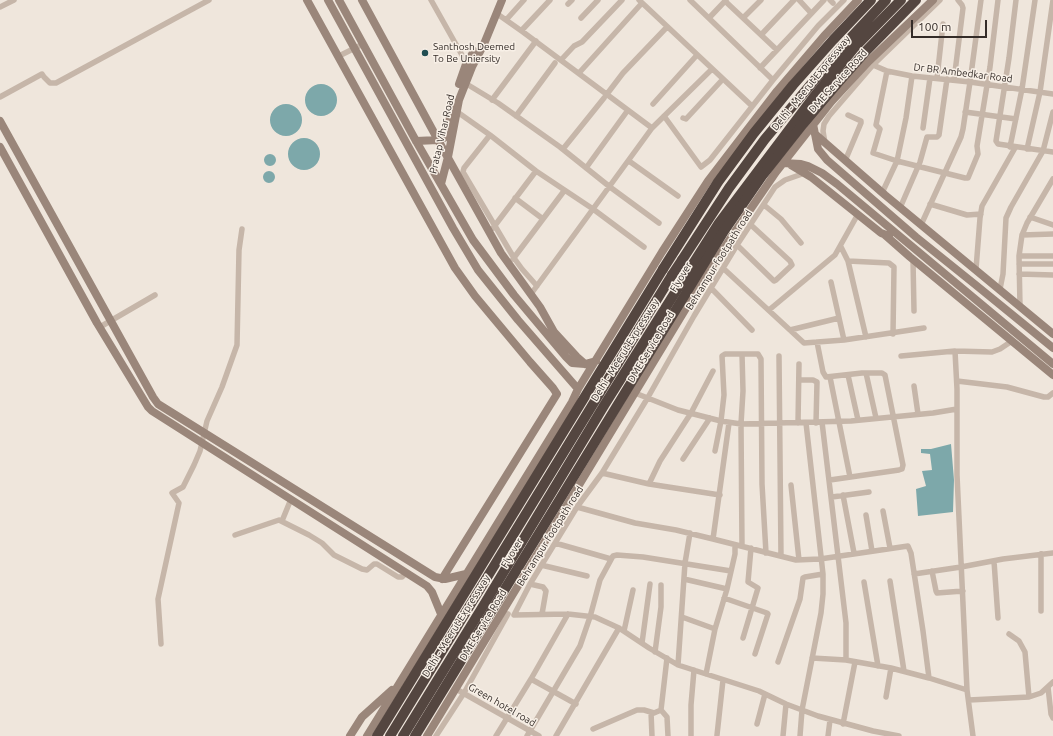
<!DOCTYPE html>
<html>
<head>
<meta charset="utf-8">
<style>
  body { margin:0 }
  #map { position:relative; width:1053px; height:736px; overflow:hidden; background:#efe6dc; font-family:Ubuntu,sans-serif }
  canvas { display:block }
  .scale { position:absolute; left:911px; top:20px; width:76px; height:18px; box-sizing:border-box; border:2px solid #342c28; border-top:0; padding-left:5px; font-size:12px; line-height:14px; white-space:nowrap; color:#342c28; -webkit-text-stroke:3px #f8f0e7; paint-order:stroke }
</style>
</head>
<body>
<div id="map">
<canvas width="1053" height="736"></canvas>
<div class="scale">100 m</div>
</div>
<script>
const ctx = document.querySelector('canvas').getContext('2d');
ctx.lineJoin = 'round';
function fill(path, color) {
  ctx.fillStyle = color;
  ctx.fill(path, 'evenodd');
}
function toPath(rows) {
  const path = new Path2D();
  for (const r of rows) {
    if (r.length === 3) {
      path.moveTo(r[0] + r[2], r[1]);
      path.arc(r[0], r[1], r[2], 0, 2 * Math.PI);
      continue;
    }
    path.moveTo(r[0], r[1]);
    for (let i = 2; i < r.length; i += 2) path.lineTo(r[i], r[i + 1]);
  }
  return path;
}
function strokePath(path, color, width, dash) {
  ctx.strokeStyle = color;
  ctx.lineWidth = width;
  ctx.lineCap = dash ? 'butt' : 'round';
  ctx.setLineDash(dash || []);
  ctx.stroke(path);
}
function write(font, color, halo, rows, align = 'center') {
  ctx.font = font + ' Ubuntu,sans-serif';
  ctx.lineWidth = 3;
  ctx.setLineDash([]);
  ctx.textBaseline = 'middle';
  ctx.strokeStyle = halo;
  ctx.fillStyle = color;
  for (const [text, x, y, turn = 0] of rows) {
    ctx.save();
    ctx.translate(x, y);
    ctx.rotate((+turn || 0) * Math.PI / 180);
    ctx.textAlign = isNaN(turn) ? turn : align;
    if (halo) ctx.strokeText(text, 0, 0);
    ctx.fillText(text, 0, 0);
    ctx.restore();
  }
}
const water = toPath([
  [321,100,16],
  [286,120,16],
  [304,154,16],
  [270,160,6],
  [269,177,6],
  [951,444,954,480,953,512,918,516,916,489,926,486,922,471,932,470,930,454,921,453,921,449,931,449]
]);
const street = toPath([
  [431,0,467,64],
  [639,0,752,106],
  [690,0,773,80],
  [799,0,811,13],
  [830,0,833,3],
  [1016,0,1009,58,996,141,998,144,1053,152],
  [725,1,777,50],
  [568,4,572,0],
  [0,7,14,0],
  [496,13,523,32,652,128],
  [581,18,598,0],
  [709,18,726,0],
  [743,18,761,0],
  [506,20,524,0],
  [522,30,550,0],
  [761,35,794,0],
  [339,56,363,44],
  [561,60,574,46,582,42,622,0],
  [873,65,887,71,912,76,970,82,1053,94],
  [760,68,824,0],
  [887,71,876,125,880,129,873,153,897,161,965,178,968,178,978,154,977,146,990,67,998,0],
  [579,73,642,3],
  [937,78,943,24],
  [954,80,963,8,962,5,958,0],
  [465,83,498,103,560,147,610,187,659,223],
  [607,94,623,73,667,27],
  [0,97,42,74,44,77,50,83,56,83,209,0],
  [492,100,536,41],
  [653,104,697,55],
  [456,111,490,135,536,171,593,209,644,247],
  [965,112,1016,119],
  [516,116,555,63],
  [664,116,701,167,710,160,773,80,818,26,844,0],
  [683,118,686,119,723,79],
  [923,128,930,78],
  [490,135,464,168,463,172,514,258,522,269,537,286],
  [825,143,823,131,824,124,829,116,873,65,940,0],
  [1010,147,1022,89,1035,0],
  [563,149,604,98],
  [1027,149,1040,92,1053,0],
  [629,161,678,196],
  [845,161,861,123,861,121,848,115],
  [586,168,628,110],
  [805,173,785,180,775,187,737,245,694,316,647,399,602,473,577,507,530,584,514,615,568,614,595,617,619,628,649,648,678,665,759,691,786,704,818,716,873,731,899,736],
  [882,193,897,161,906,118,912,76],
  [515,198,543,219],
  [930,204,967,215,981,214],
  [764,205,781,219,801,243],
  [900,208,920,162,927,137,937,137,939,135,947,79],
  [1030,217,1053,225],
  [921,225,961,137,963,129,970,82,981,0],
  [493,228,536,171],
  [1022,235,1053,234],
  [737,245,774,281,776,280,792,265,790,261,751,225],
  [841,247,848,261,866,337],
  [1019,256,1053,256],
  [513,259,564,191],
  [913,260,914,311],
  [848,261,889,263,894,267,893,334],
  [1019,264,1053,264],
  [724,269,804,343,844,340,924,328],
  [976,269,980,218,982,206,1015,148],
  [1019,274,1053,275],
  [831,282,844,340],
  [711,288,752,330],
  [1000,289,1003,274,1006,218,1011,207,1043,151,1053,112],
  [531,294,652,128,712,69],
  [1020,306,1019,256,1022,235,1027,223,1053,179],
  [769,310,835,255,858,214],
  [100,327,155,295],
  [790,330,839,318],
  [817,342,823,372,826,377,862,373,882,373,885,375,903,465,902,469,899,470,830,480],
  [955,351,957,389,957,475,967,690,973,736],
  [742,354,743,391,741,424,742,546],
  [779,356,781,556],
  [901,356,955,351,992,352,1000,349,1012,341],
  [866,373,876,418],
  [848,375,858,420],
  [830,377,850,477],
  [799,380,813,380,817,382,816,423],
  [957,381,1007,387,1044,397,1048,397,1053,393],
  [914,386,918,414],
  [635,393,678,410,721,421,741,424,851,421,933,413,957,409],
  [822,422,846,623,846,660],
  [798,423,799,364],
  [715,451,721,421,724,395,722,356,725,354,758,354,761,359,762,484,766,553],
  [683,459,710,418],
  [602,473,649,484,720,495],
  [649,484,660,461,691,413,713,371],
  [791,485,799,560],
  [843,495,854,553],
  [832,497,869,492],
  [577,507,635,523,676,530,713,539,796,560,820,559,908,546,911,553,923,631,929,678],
  [883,511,890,548],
  [866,515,872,551],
  [282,521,291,499],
  [235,535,279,520,309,535,322,543,334,555,362,569,367,570,374,564,377,564,398,577,402,577,406,573],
  [713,539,729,423],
  [555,543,611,559],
  [1041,554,1041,611],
  [994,561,998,618],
  [541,565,587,576],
  [932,571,936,591,937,593,963,591],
  [914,574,961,567,1003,559,1053,553],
  [684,579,727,589],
  [890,581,904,671],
  [864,582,878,666],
  [530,584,543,587,546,591,542,614],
  [724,598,767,613,768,614,755,654],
  [682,617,715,629],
  [624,631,633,590],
  [1009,634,1019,641,1025,652,1029,697],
  [743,638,758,588,748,582,751,548],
  [642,643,650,584],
  [161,644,158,599,179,503,172,493,183,487,194,465,200,451,207,421,222,387,237,345,239,250,242,229],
  [655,652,661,607,661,585],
  [812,658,846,660,891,668,929,678,967,690],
  [778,662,800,599,803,578,805,577,823,574],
  [678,665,685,563,690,533],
  [706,674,715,629,727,589,735,554,735,545],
  [531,679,576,704],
  [1048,687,1051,714,1053,718],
  [456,689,539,736],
  [886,697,891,668],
  [969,700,1029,697,1041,693,1053,682],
  [661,710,667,717,668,736],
  [651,712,652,736],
  [757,724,765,694],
  [843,724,855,662],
  [593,729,637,710,644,710,654,713,661,710,667,658],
  [717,735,723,680],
  [436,736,464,693,508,614],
  [496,736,531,679,568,614],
  [527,736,580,646,590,617,600,580,613,556,617,555,643,557,731,571],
  [556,736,619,628],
  [691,736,691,705,694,670],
  [783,736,786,704],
  [800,736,802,710,821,613,823,594,823,574,806,423],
  [828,736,830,720]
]);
const secondary = toPath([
  [307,0,455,268,475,296,530,362,553,388,557,394,442,579],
  [328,0,453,228,478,270,518,320,578,389],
  [339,0,416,141,473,240,514,295,566,357,572,363,585,364,596,361],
  [362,0,438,140,501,253,540,307,554,332,577,357,585,364],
  [459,84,466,64,474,51],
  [0,121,153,397,158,404,435,577,445,579,466,574],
  [813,124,818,149,827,160,916,237,977,286,1053,348],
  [815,134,885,195,1053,334],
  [416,141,438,140,444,138,446,135,452,107],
  [0,147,97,323,148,407,152,411,427,586,432,592,441,614],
  [782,163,801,164,808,166,822,173,837,184,1053,364],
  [791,165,811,177,881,233,889,236],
  [441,184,448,157,459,100,472,67,484,44,502,0],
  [885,235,910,257,1053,375],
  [350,736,362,717,392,690],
  [367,736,572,402,578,389,662,252,708,181,777,91,824,36,858,0],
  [427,736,705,277,732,236,776,172,831,102,869,61,933,0]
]);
const highway = toPath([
  [836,85,867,50,916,0],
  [682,260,729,188,765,139,844,45,886,0],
  [691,267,719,223,813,98,854,48,901,0],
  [377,736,663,269],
  [390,736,672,275],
  [403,736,485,603,605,404,683,280]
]);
const highwayBridge = toPath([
  [663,269,718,182,754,133,793,85,833,40,871,0],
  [672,275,682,260],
  [683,280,691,267],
  [415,736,724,231,762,176,803,124,836,85]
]);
const markers = [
  [425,53,4,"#214e52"]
];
const poiNames = [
  ["Santhosh Deemed",433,47],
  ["To Be Uniersity",433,59]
];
const streetNames = [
  ["Dr BR Ambedkar Road",963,73,7],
  ["DME Service Road",838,81,-48],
  ["Delhi - Meerut Expressway",811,83,-51],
  ["Pratap Vihar Road",442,134,-77],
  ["Behrampur footpath road",719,260,-58],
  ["Flyover",681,277,-59],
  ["DME Service Road",651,347,-59],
  ["Delhi - Meerut Expressway",625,350,-58],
  ["Behrampur footpath road",550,536,-58],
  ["Flyover",512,553,-59],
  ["DME Service Road",483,625,-59],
  ["Delhi - Meerut Expressway",456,626,-58],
  ["Green hotel road",502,705,30]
];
fill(water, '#7da8aa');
strokePath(street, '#c6b6a9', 5.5);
strokePath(secondary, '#9a867a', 8);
strokePath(highway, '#544640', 10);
strokePath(highwayBridge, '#544640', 10);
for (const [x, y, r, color] of markers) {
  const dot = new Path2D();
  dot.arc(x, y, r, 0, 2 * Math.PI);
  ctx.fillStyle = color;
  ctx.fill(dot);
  strokePath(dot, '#f8f0e7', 1.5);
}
write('10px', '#342c28', '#f8f0e7', poiNames, 'left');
write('10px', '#342c28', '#f8f0e7', streetNames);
</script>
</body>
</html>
